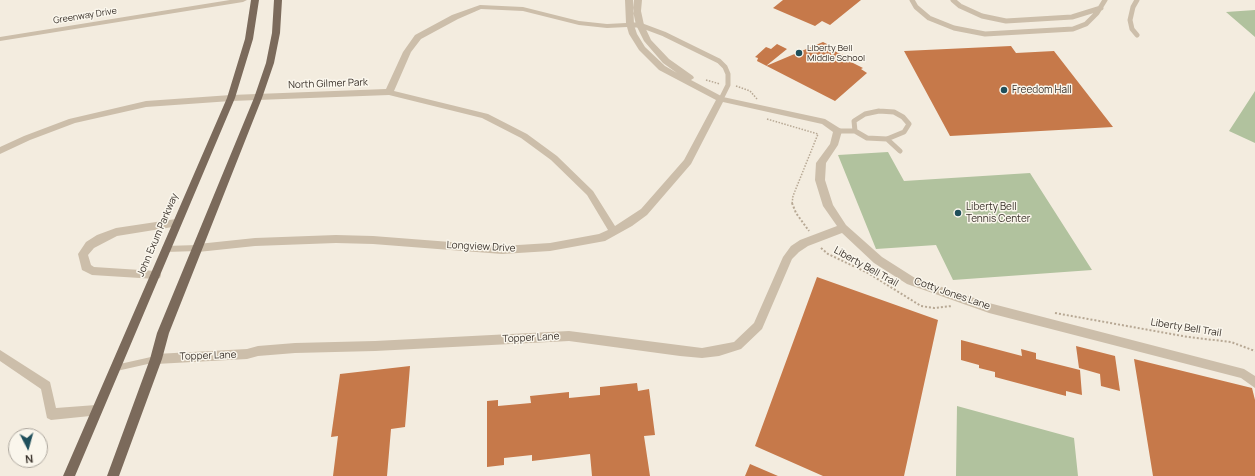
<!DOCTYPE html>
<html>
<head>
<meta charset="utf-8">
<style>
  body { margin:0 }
  #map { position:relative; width:1255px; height:476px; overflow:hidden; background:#f3ecdf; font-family:Manrope,sans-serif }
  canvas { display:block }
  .north { position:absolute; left:8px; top:428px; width:40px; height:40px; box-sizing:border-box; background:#faf6ec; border:1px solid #ada79e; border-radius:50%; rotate:174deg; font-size:11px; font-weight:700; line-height:16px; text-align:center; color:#39312a }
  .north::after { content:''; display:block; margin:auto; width:14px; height:18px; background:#1f4f5b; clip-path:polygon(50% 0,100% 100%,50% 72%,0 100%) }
</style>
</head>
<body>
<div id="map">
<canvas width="1255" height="476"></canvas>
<div class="north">N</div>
</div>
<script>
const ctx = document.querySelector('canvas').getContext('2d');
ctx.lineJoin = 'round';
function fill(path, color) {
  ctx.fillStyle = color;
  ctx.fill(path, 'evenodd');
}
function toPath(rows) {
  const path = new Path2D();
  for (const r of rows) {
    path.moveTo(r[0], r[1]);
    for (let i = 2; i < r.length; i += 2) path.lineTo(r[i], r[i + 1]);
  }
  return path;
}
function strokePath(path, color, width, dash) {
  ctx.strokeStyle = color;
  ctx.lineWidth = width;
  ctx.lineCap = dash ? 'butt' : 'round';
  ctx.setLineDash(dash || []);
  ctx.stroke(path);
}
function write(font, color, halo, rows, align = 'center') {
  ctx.font = font + ' Manrope,sans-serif';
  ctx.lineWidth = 3;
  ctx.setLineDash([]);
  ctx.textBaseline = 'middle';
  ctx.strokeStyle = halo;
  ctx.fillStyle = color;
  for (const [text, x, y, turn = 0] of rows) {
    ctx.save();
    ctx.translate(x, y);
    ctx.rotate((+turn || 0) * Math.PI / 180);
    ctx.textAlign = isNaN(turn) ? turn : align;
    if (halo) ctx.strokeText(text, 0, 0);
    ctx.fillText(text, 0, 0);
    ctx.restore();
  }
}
const green = toPath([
  [1255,10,1255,37,1226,12],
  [1255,91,1255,143,1229,131],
  [888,152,904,181,1030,173,1092,270,953,280,936,245,876,249,838,155],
  [957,406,1074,438,1078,476,956,476]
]);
const building = toPath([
  [783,0,861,0,830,25,822,21,815,26,773,8],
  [823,42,835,48,832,50,852,59,849,61,863,68,861,69,867,73,835,101,757,61,758,58,755,57,766,47,771,49,777,44,787,49,766,66],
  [1011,46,1016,53,1054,51,1113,127,950,136,904,51],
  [817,277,938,320,904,476,823,476,755,446],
  [961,340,1022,356,1021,349,1036,353,1036,359,1080,370,1082,395,1066,391,1066,396,995,377,995,372,979,368,979,365,961,360],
  [1076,346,1115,356,1120,391,1101,386,1100,374,1079,368],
  [1134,359,1252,388,1255,400,1255,476,1153,476],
  [410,366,405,427,391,429,387,476,333,476,338,436,331,437,340,374],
  [637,383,638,391,649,389,655,435,644,436,650,476,592,476,590,454,532,461,532,455,504,458,504,465,487,467,487,401,498,400,498,406,531,403,530,396,569,392,569,398,600,395,600,387],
  [750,464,778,476,745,476]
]);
const pathFar1 = toPath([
  [706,80,720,84],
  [736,86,750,91,757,99],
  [767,119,818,134,793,196,792,204]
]);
const path = toPath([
  [792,203,796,213,809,231],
  [821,248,828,254,868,273,921,306,934,308,952,306],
  [1055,313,1188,337,1231,342,1255,351]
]);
const laneFar1 = toPath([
  [912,0,916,7,929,18,954,28,985,34,1073,29,1086,24,1097,13,1105,0],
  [953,0,960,6,982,16,1006,21,1072,17,1101,8],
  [1137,0,1133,7,1130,20,1132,29,1137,35],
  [630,25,640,25,664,34,719,61,725,67,728,74,728,85,721,99],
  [879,111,894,112,903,117,909,124,904,132,887,139,867,138,855,131,854,121,865,114,879,111],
  [838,131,855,131],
  [887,139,900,151]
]);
const lane = toPath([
  [165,249,198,248],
  [116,368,156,359]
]);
const street = toPath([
  [230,0,247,0,243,2,0,41,0,37,230,0],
  [625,0,633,0,634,25,637,34,645,47,665,66,677,73,663,63,644,41,636,25,633,11,634,0,642,0,641,11,644,25,651,40,669,59,693,76,694,78,691,80,723,97,825,119,841,129,842,131,838,145,826,163,825,180,833,205,846,225,882,257,915,278,989,303,1244,369,1255,376,1255,388,1241,378,989,313,907,284,874,263,842,233,808,246,799,252,792,259,762,329,741,349,719,356,702,358,680,356,569,341,375,351,295,353,258,356,247,359,156,364,152,363,150,359,152,355,156,354,247,349,258,346,295,343,375,341,569,331,702,348,734,342,754,323,783,257,791,246,800,240,837,226,823,206,815,180,816,163,830,144,833,132,822,124,723,102,691,164,647,215,632,226,605,241,550,251,502,254,373,244,336,243,255,246,198,252,194,251,193,248,194,245,198,244,255,238,336,235,373,236,502,246,550,243,599,234,608,230,587,195,551,160,521,138,482,118,389,95,231,101,146,107,75,123,30,140,0,154,0,147,24,136,69,119,146,101,231,95,386,89,403,52,415,35,452,15,480,5,523,7,579,21,607,24,626,23,625,0],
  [481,9,523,11,579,25,607,28,627,27,629,34,639,50,659,70,716,100,684,160,641,209,615,226,593,191,557,156,527,134,488,114,394,91,411,52,421,39,458,19,481,9],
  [176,219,179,220,181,223,179,226,117,236,94,248,88,255,91,265,94,267,156,271,160,272,161,275,160,278,156,279,92,275,82,270,78,254,86,242,97,235,116,228,176,219],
  [0,350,50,382,56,408,96,405,100,407,102,411,100,415,51,420,47,418,41,389,0,361,0,350]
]);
const primary = toPath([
  [251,0,259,0,253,39,235,98,75,476,63,476,227,98,245,39,251,0],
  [274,0,282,0,280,33,274,63,262,98,169,333,162,359,119,476,107,476,150,359,157,333,254,98,266,63,272,33,274,0]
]);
const markers = [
  [799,53,4,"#1f4f5b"],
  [1004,90,4,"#1f4f5b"],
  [958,213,4,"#1f4f5b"]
];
const farStreetnames = [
  ["Greenway Drive",85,16,-9]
];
const farPoinames = [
  ["Liberty Bell",807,48],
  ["Middle School",807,58]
];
const streetNames = [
  ["North Gilmer Park",328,84,-2],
  ["John Exum Parkway",158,235,-67],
  ["Longview Drive",481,247,3],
  ["Liberty Bell Trail",866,267,29],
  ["Cotty Jones Lane",952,294,19],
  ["Liberty Bell Trail",1186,328,9],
  ["Topper Lane",531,338,-3],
  ["Topper Lane",208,356,-2]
];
const poiNames = [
  ["Freedom Hall",1012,90],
  ["Liberty Bell",966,207],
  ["Tennis Center",966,219]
];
fill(green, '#b1c29e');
fill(building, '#c6794a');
strokePath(pathFar1, '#b7a894', 1.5, [1.5, 1.5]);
strokePath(path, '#b7a894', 2, [2, 2]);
strokePath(laneFar1, '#ccbeaa', 5);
strokePath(lane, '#ccbeaa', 6);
fill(street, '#ccbeaa');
fill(primary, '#7b6a5b');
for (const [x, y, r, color] of markers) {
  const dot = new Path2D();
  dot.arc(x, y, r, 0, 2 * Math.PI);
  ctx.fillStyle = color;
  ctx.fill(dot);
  strokePath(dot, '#faf6ec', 1.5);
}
write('9px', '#39312a', '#faf6ec', farStreetnames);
write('9px', '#39312a', '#faf6ec', farPoinames, 'left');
write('10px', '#39312a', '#faf6ec', streetNames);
write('10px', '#39312a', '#faf6ec', poiNames, 'left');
</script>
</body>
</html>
